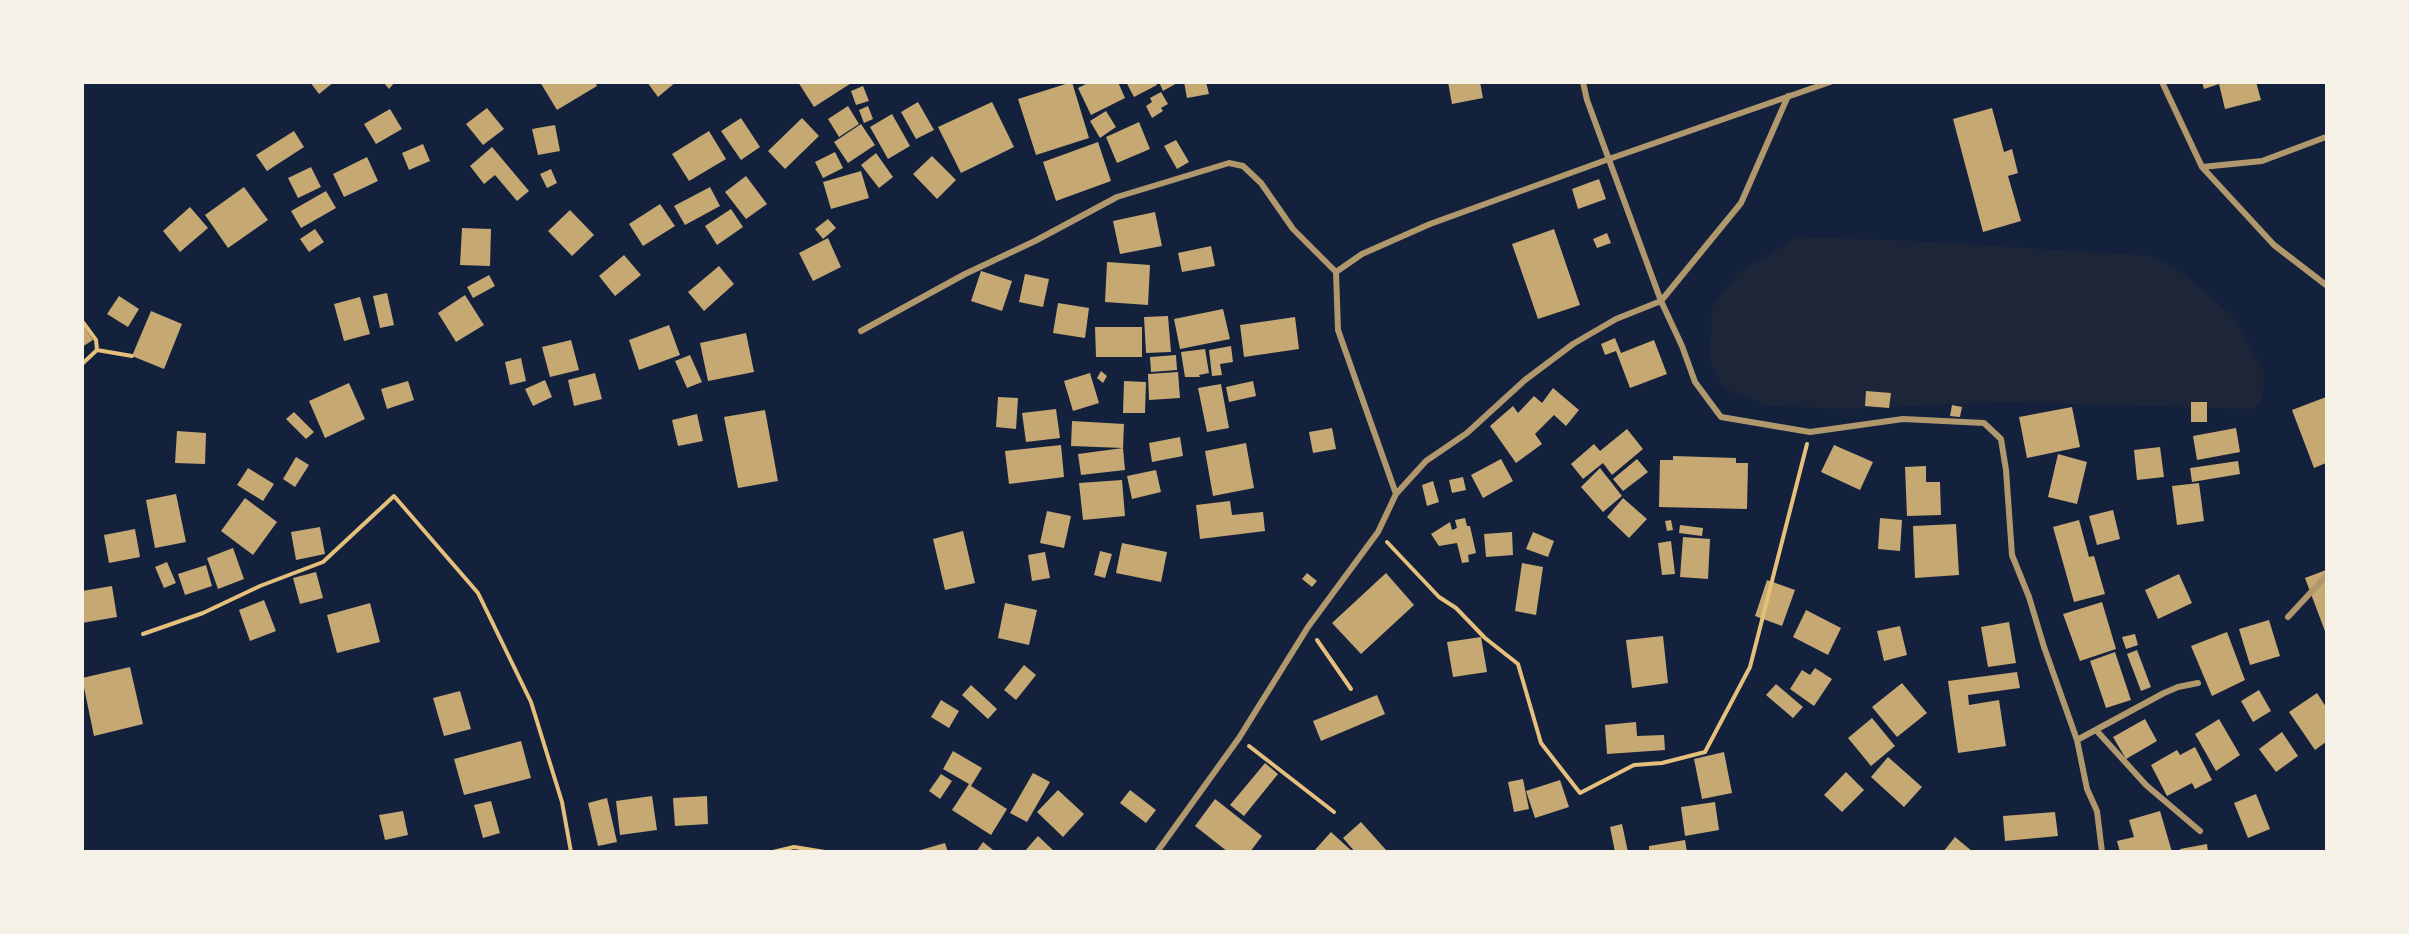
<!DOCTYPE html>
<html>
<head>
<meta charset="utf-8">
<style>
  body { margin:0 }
  #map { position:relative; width:2409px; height:934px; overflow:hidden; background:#14213d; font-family:Quicksand,sans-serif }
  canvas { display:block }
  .frame { position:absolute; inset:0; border:84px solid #f6f1e7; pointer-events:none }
</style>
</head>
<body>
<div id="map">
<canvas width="2409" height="934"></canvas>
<div class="frame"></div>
</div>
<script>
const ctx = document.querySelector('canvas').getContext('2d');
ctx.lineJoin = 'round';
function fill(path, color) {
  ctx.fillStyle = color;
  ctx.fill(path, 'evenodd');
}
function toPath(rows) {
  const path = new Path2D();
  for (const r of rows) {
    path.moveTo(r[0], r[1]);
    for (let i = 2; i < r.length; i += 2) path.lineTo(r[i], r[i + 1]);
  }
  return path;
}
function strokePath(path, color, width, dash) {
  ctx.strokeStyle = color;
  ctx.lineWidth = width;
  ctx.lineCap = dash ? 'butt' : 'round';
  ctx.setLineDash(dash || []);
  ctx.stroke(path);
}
const green = toPath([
  [1799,237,1917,241,2152,256,2184,274,2232,315,2264,371,2263,398,2254,409,2006,402,1847,409,1769,406,1724,389,1710,361,1712,307,1739,272]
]);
const building = toPath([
  [310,82,334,82,319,94],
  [383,82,395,82,389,89],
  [540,82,595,82,597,86,557,110],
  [647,82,676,82,658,97],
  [798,82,853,82,814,107],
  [1072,82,1089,138,1036,155,1018,99],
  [1090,82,1118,82,1125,98,1091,115,1078,88],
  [1126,82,1155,82,1157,85,1134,97],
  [1159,82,1179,82,1163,91],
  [1184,82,1206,82,1209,94,1187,98],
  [1448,82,1480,82,1483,98,1452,104],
  [2202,82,2256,82,2261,100,2225,109,2219,84,2204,89],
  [863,86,869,101,856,105,851,91],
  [1161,92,1168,104,1161,108,1163,111,1152,118,1146,106,1152,102,1150,98],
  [918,102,934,130,916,139,901,112],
  [992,102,1014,147,961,173,938,127],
  [848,106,859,124,839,137,828,119],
  [868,106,873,119,864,123,859,110],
  [487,108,504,129,483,145,466,124],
  [1992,108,2004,152,2012,149,2018,173,2008,176,2021,221,1983,232,1953,119],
  [390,109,402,129,376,144,364,124],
  [1106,111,1116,127,1100,138,1090,121],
  [892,114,910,146,888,159,870,127],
  [741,118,760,147,741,160,721,131],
  [802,118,819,136,785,169,768,151],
  [1139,122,1150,149,1117,163,1106,137],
  [861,124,875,145,848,163,834,142],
  [555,125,560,151,538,155,532,129],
  [294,131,304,147,267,171,256,155],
  [709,131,726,159,689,181,672,154],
  [1176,140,1189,162,1177,169,1164,146],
  [1098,142,1111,181,1056,201,1043,162],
  [423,144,430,161,409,170,402,153],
  [492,147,529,191,517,201,495,175,484,184,470,166],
  [835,152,843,168,823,178,815,162],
  [876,153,893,177,879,188,861,165],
  [932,156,956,180,937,199,913,174],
  [367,157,378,181,344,197,333,174],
  [311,167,321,187,298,198,288,178],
  [551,169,557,183,547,188,540,174],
  [861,171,869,198,831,209,823,182],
  [746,176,767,204,746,219,725,192],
  [1599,179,1606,199,1578,209,1572,189],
  [244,187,268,220,228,248,205,215],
  [710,187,720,206,685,225,674,206],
  [326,191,336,208,301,228,291,211],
  [660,204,675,226,643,246,629,224],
  [190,207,208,228,180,252,163,231],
  [731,209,743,227,717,245,705,226],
  [570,210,594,235,572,256,548,231],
  [1155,212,1162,246,1120,254,1113,221],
  [828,219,836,228,823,239,815,229],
  [462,228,491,229,490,266,460,265],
  [315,229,324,242,309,252,300,239],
  [1554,229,1580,305,1538,319,1512,244],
  [1607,233,1611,243,1597,248,1593,239],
  [828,238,841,267,813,281,799,253],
  [1211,246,1215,266,1182,272,1178,253],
  [624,255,641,275,615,296,599,276],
  [1107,262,1150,265,1148,305,1105,302],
  [719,266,734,284,704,311,688,292],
  [981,271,1012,281,1002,311,971,301],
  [1025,274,1049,279,1043,307,1019,302],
  [489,275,495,286,473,298,467,287],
  [387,293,394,325,380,328,373,296],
  [465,295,484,325,456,342,438,313],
  [119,296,139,309,128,327,107,314],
  [360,297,370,334,344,341,334,304],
  [1058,303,1089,308,1085,338,1053,333],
  [1223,309,1230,339,1180,349,1174,319],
  [151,311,182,324,164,369,132,356],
  [1168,316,1171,352,1146,353,1144,317],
  [1295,317,1299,349,1244,357,1240,325],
  [82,324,93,340,82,347],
  [669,325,680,355,639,370,629,340],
  [1095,327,1142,327,1142,357,1096,357],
  [746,333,754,372,708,381,700,343],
  [1615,338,1621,353,1654,340,1667,374,1630,388,1616,351,1605,355,1601,344],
  [571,340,579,370,550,377,542,347],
  [1231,346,1233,362,1220,364,1222,375,1212,376,1209,350],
  [1205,349,1209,373,1199,375,1200,377,1185,377,1181,352],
  [690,355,702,382,687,388,675,361],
  [1176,355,1177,370,1151,372,1150,357],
  [521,358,526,381,510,385,505,362],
  [1101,371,1107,376,1103,383,1097,378],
  [1178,372,1180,398,1149,400,1148,374],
  [595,373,602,399,574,406,568,380],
  [1090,373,1099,403,1073,411,1064,381],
  [545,380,552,397,533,406,525,389],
  [408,381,414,400,387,409,381,389],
  [1124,381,1146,382,1145,413,1123,413],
  [1253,381,1256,396,1229,402,1226,387],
  [349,383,365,419,325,438,309,401],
  [1221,384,1229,428,1207,432,1198,388],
  [1553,388,1579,410,1566,426,1554,415,1535,434,1542,444,1516,463,1490,426,1513,406,1518,413,1534,396,1542,403],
  [1866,391,1891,393,1889,408,1865,406],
  [998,397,1018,398,1016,429,996,427],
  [2326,397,2326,463,2314,468,2292,410],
  [2191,402,2207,402,2207,422,2191,422],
  [1952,405,1962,407,1960,417,1950,416],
  [2072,407,2080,447,2027,458,2019,417],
  [1056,409,1060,438,1026,442,1022,413],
  [765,410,778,481,738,488,724,417],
  [294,412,314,432,306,439,286,419],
  [697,414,703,441,678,446,672,420],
  [1072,421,1124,424,1123,448,1071,446],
  [1332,428,1336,449,1313,453,1309,432],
  [2236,428,2240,452,2197,460,2193,436],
  [1627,429,1643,449,1612,475,1603,463,1583,479,1571,464,1594,444,1600,451],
  [177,431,206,433,205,464,175,463],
  [1180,437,1183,456,1152,462,1149,443],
  [1246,443,1254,488,1213,496,1205,451],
  [1061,445,1064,477,1009,484,1005,451],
  [1834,445,1873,462,1860,490,1821,472],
  [2160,447,2164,477,2137,480,2134,450],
  [1123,448,1125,470,1081,475,1078,454],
  [2058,454,2087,462,2077,504,2048,497],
  [1673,456,1736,458,1736,463,1748,463,1747,509,1659,507,1660,460,1673,460],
  [296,457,309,465,295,487,283,479],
  [1501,459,1513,481,1483,498,1471,475],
  [1637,459,1648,472,1623,491,1613,479],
  [2238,461,2240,474,2192,482,2190,468],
  [1926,466,1926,482,1940,482,1941,515,1907,516,1905,467],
  [248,468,274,484,263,501,237,485],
  [1600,468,1622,496,1603,512,1581,487],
  [1156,470,1161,492,1132,499,1127,476],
  [1463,477,1466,490,1452,493,1449,480],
  [1122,480,1125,516,1083,520,1079,483],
  [1433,481,1439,502,1427,506,1422,485],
  [2199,483,2204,521,2177,525,2172,486],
  [176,494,186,542,155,548,146,500],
  [245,498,277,522,253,555,221,531],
  [1623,498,1647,519,1629,538,1607,517],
  [1230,501,1232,515,1263,512,1265,531,1200,539,1196,505],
  [2113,510,2120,539,2097,545,2089,516],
  [1047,511,1071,516,1064,548,1040,543],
  [1465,518,1467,526,1470,526,1476,553,1468,555,1469,562,1462,563,1457,543,1439,546,1431,534,1450,522,1452,530,1457,528,1455,520],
  [1880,518,1902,520,1900,551,1878,549],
  [1671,520,1673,530,1667,531,1665,521],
  [2079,520,2089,557,2094,556,2105,594,2074,602,2053,527],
  [1956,524,1959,575,1915,578,1913,526],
  [1680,525,1703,528,1702,536,1679,533],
  [320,527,325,554,296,560,291,532],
  [135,529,140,557,109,563,104,535],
  [963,531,975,583,945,590,933,539],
  [1512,532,1513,555,1486,557,1484,534],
  [1533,532,1554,541,1548,557,1526,549],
  [1683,537,1710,539,1708,579,1680,577],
  [1671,541,1675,574,1662,575,1658,543],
  [1122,543,1167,552,1161,582,1116,573],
  [233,548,244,579,218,589,207,558],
  [1100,551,1112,554,1105,578,1094,575],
  [1045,552,1050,578,1032,581,1028,555],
  [167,562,176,583,164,588,155,567],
  [1522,563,1543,567,1536,615,1515,611],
  [206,565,212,586,185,595,178,574],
  [2326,570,2326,634,2305,578],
  [316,572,323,598,300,604,293,578],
  [1307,573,1317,581,1312,587,1302,579],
  [1386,573,1414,605,1361,654,1332,623],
  [2179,574,2192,603,2158,619,2145,590],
  [1767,580,1795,590,1782,626,1755,616],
  [112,586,117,617,82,623,82,591],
  [264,600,276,631,250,641,239,610],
  [2102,602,2116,649,2080,661,2063,614],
  [370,603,380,642,337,653,327,615],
  [1005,603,1037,610,1029,645,998,638],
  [1806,610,1841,628,1828,655,1793,637],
  [2269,620,2280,656,2250,665,2239,629],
  [2009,622,2016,663,1988,667,1981,627],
  [1900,626,1907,655,1884,661,1877,631],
  [2227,632,2245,680,2212,696,2191,646],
  [2135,634,2138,645,2126,649,2122,637],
  [1663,636,1668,683,1632,688,1626,640],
  [1481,637,1487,672,1453,677,1447,642],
  [2137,650,2151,687,2141,691,2127,654],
  [2115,652,2131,700,2106,708,2090,661],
  [1024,665,1036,675,1016,700,1004,690],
  [130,667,143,724,94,736,82,678],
  [1815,668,1832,679,1814,706,1790,689,1802,670,1810,675],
  [2017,672,2020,688,1968,695,1969,705,1999,700,2006,746,1958,753,1948,681],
  [1902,683,1927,713,1897,737,1872,707],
  [1776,684,1803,707,1793,718,1766,695],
  [971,685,997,709,988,719,962,695],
  [2259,690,2271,711,2253,722,2241,701],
  [460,691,471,729,444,736,433,698],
  [2317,693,2326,707,2326,742,2315,750,2289,712],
  [1377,695,1385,714,1321,741,1313,721],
  [941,700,959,711,949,728,931,717],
  [1872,718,1895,746,1871,766,1848,738],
  [2145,719,2157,741,2126,759,2113,737],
  [2219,719,2240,755,2216,771,2195,734],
  [1636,722,1637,736,1664,735,1665,750,1607,754,1605,725],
  [2282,732,2298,756,2276,772,2259,749],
  [521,741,531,778,464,795,454,759],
  [2195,747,2212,780,2195,789,2192,783,2167,796,2151,765,2177,750,2180,755],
  [953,751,982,768,971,786,1007,809,991,835,952,810,969,784,943,769],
  [1724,752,1732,793,1702,799,1694,759],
  [1888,757,1922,787,1904,807,1871,777],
  [1265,763,1278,774,1244,816,1230,805],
  [1846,772,1864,790,1842,812,1824,795],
  [1033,773,1050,782,1027,822,1010,813],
  [941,774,952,781,940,799,929,791],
  [1523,779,1529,809,1514,812,1508,782],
  [1560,780,1569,807,1535,818,1526,791],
  [1058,790,1084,814,1063,837,1037,812],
  [1130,790,1156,810,1146,823,1120,803],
  [2256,794,2270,829,2248,838,2234,803],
  [652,796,657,830,620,835,616,801],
  [707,796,708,824,675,826,673,798],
  [607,798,617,842,598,846,588,803],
  [1215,799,1262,836,1250,852,1228,852,1195,826],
  [491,801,500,833,483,838,474,805],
  [1715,802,1719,830,1685,836,1681,807],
  [403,811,408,835,385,840,379,815],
  [2160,811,2172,852,2120,852,2117,841,2134,837,2129,820],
  [2055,812,2058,836,2005,841,2003,816],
  [1361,822,1386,850,1384,852,1355,852,1343,838],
  [1622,824,1628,852,1615,852,1610,827],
  [1331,832,1353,852,1313,852],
  [1038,836,1055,852,1024,852],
  [1955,837,1973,852,1943,852],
  [1685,840,1687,852,1649,852,1649,846],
  [983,842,993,850,992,852,976,852],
  [945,843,948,852,917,852,917,851],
  [2207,844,2208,852,2180,852,2180,849]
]);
const path = toPath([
  [82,321,96,340,97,350],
  [82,364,97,350,132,356],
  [1387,542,1439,597,1456,608,1485,638,1518,664,1541,743,1580,793,1634,765,1662,763,1705,752,1750,667,1807,444],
  [143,634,203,613,260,586,323,562,394,496,478,593,531,702,562,802,571,852],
  [1317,640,1351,689],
  [1249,746,1334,812],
  [773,852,794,847,825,852]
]);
const minor = toPath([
  [1583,82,1587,100,1661,301],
  [2162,82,2202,167,2274,245,2326,285],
  [2202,167,2262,161,2326,137],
  [1661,301,1741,203,1788,96],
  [861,331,965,274,1035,241,1117,197,1229,163,1243,166,1261,183,1293,229,1336,272],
  [1396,494,1338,330,1336,272,1362,254,1430,224,1609,159,1830,82],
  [2288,617,2326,576],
  [2096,730,2146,785,2200,831],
  [2077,740,2164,693,2178,687,2198,683],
  [1157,852,1239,738,1308,627,1378,532,1396,494,1426,461,1467,433,1525,380,1573,344,1616,319,1661,301,1682,346,1695,382,1721,417,1810,432,1903,419,1984,423,2001,439,2006,470,2012,555,2029,597,2044,647,2077,740,2087,789,2097,811,2102,852]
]);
fill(green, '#1d2539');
fill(building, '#c6a872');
strokePath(path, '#e5c07b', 4);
strokePath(minor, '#b1986c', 6);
</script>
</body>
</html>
